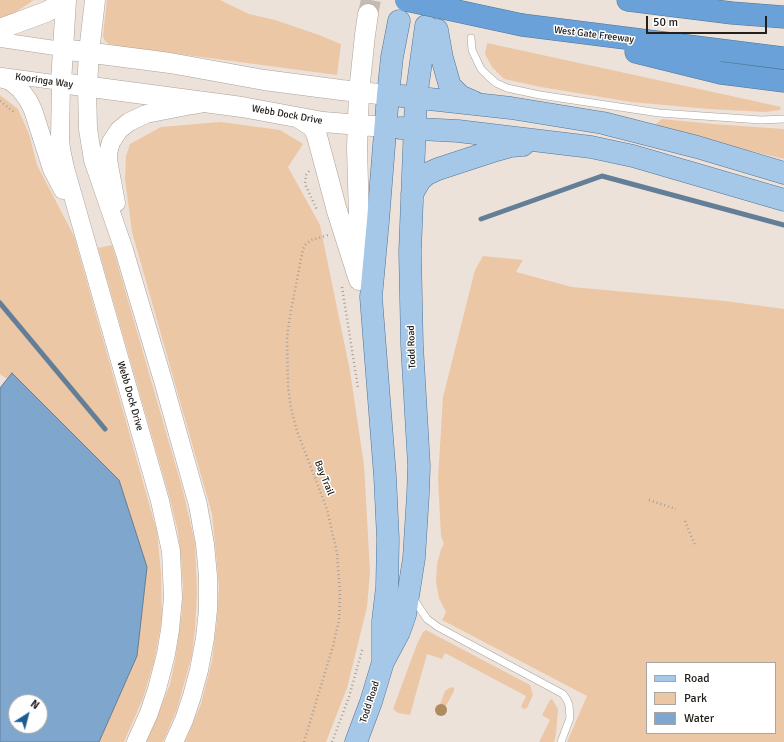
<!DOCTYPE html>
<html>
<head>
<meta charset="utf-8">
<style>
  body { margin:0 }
  #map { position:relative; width:784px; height:742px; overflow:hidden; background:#ede2d9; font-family:Signika,sans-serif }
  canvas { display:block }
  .legend { position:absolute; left:646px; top:662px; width:130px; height:72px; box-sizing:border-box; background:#fff; border:1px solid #a7a6a4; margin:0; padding:5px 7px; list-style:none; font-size:12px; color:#23201c }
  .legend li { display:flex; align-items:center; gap:8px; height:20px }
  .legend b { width:20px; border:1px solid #a7a6a4 }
  .north { position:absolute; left:8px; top:694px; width:40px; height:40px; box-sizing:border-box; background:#fff; border:1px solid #a7a6a4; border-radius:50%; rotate:36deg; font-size:11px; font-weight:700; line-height:16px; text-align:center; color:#23201c }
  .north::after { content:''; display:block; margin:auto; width:14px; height:18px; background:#1d5c92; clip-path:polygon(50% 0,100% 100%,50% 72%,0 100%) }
  .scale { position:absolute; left:646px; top:16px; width:121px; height:18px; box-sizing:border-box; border:2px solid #23201c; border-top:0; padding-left:5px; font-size:12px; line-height:14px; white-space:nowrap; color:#23201c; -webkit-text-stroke:3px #fff; paint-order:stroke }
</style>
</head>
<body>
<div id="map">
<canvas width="784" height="742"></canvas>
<ul class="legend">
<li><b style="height:5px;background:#a5c7e8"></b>Road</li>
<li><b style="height:11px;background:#ebc7a6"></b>Park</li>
<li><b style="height:11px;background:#7fa6cc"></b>Water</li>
</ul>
<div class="north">N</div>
<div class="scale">50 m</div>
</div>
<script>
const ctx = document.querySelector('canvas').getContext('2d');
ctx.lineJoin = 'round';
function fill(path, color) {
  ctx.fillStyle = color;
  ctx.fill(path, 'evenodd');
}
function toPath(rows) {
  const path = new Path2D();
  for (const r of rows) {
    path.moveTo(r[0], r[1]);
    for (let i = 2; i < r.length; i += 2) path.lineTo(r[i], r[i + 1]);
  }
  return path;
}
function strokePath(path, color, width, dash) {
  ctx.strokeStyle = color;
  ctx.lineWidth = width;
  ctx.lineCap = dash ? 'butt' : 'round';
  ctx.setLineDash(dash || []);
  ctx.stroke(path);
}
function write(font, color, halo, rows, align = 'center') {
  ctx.font = font + ' Signika,sans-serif';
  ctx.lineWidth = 3;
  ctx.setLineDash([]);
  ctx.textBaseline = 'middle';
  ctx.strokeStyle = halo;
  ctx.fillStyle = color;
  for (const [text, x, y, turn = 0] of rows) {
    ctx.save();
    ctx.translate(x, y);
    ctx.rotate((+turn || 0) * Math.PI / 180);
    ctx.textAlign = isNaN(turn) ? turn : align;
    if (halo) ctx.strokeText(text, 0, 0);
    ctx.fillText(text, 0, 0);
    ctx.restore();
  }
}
const green = toPath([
  [0,0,34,0,8,17,0,19],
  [107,0,220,0,249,14,275,20,319,35,341,44,337,75,119,46,109,44,105,41,103,36],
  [487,43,759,102,781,107,780,110,765,112,709,109,631,102,541,87,504,79,492,67,485,54],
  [0,95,18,109,29,134,37,165,74,236,157,532,161,573,162,619,154,662,143,698,124,742,99,742,137,656,13,373,7,379,0,374],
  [662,119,713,124,784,129,784,159,652,127],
  [220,122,280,130,303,144,288,167,320,225,350,371,364,465,370,572,367,607,347,688,326,742,185,742,201,704,212,661,217,620,219,587,216,554,212,514,132,232,125,179,126,156,130,144,161,127],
  [112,245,183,491,195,543,197,592,195,629,192,655,177,709,163,742,146,742,157,718,170,684,175,661,182,611,183,586,181,558,178,532,170,499,98,248],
  [483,256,523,260,516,272,572,287,725,301,784,309,784,742,567,742,587,696,442,620,446,612,439,598,436,582,437,564,441,549,444,544,441,536,438,479,443,397,475,270],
  [647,663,775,663,775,733,647,733],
  [426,630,530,685,533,695,527,708,524,709,521,707,526,696,445,653,442,659,427,654,410,715,398,713,393,709,417,644,423,632],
  [451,687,454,688,454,691,441,715,438,715,437,712,445,691],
  [552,699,558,709,556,734,554,742,539,742,550,720,542,715,550,700]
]);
const water = toPath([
  [12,373,119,480,147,567,137,656,99,742,0,742,0,388,12,373],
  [16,702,40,702,40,726,16,726,16,702]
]);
const stream = toPath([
  [481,219,602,176,784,225],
  [0,303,105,429]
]);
const secondaryTunnel = toPath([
  [368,14,371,0]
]);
const path = toPath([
  [0,101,15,113],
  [309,171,306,175,305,184,317,210],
  [342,287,358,388],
  [649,500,676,509],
  [685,521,695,545],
  [304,742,333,646,339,620,340,593,337,553,327,509,297,431,291,409,288,387,287,337,291,310,303,249,305,245,311,240,328,235],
  [332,742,349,697,363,647]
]);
const service = toPath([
  [471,38,472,50,481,69,488,76,496,83,507,88,540,95,659,113,761,120,784,119],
  [413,598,427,619,438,627,563,694,567,700,569,705,570,718,561,742]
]);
const minor = toPath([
  [0,40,62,49],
  [2,75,61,83]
]);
const tertiary = toPath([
  [0,78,10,81,20,89,28,100,33,110,52,169,63,190],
  [61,83,60,138,61,149,65,168,160,501,171,551,173,598,170,630,166,654,157,689,149,713,136,742],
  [87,87,88,129,93,160,124,250,164,384,198,505,205,544,208,576,208,610,205,638,199,670,192,696,184,720,174,742],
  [116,203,108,160,108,153,111,142,119,130,129,122,146,114,192,105,199,104]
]);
const secondary = toPath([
  [66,0,61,83,242,107,323,122,385,127],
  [0,29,46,12,53,8,60,0],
  [62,49,170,63,264,80,341,90,388,95],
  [87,87,89,52,95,0],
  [299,118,313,127,317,136,337,211,359,280],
  [368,277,359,218,357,148,359,92,365,35,368,14]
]);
const primary = toPath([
  [437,30,442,58,450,86,460,96,474,102],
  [402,96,511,108,603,123,697,147,784,173],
  [400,128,458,131,591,147,633,156,784,200],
  [412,194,420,180,427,174,438,169,490,152,511,146,523,145],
  [383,659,383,621,387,587,388,539,385,476,371,297,378,221,388,95,392,57,399,21],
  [356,742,371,702,383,662,399,632,405,615,414,558,418,494,419,466,412,345,410,252,416,98,426,26]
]);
const motorway = toPath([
  [628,0,732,13,784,17],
  [522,25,784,58],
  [636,52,721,73,784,81]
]);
const motorwayBridge = toPath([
  [406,0,522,25]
]);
const trees = [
  [441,710]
];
const streetNames = [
  ["West Gate Freeway",594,35,7],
  ["Kooringa Way",44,81,8],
  ["Webb Dock Drive",287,115,10],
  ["Todd Road",412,347,-92],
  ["Webb Dock Drive",130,396,74],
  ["Bay Trail",324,478,68],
  ["Todd Road",370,702,-72]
];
fill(green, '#ebc7a6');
fill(water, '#7fa6cc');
strokePath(water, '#637e97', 1);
strokePath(stream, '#637e97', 5);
strokePath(secondaryTunnel, '#c5bbb3', 20, [20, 10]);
strokePath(service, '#aba198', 8);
strokePath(minor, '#aba198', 15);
strokePath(tertiary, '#aba198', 19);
strokePath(secondary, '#aba198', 21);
strokePath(primary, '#507496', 23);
strokePath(motorway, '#507496', 23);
strokePath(path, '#a79f97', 2.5, [1, 3]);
strokePath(service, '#fff', 7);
strokePath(minor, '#fff', 14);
strokePath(tertiary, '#fff', 18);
strokePath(secondary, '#fff', 20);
strokePath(primary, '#a5c7e8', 22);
strokePath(motorway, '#69a1d8', 22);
strokePath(motorwayBridge, '#507496', 23, []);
strokePath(motorwayBridge, '#69a1d8', 22);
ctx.fillStyle = '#ad8c62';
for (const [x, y] of trees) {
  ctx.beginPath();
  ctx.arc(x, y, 6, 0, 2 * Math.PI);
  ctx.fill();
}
write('10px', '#23201c', '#fff', streetNames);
</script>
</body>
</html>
